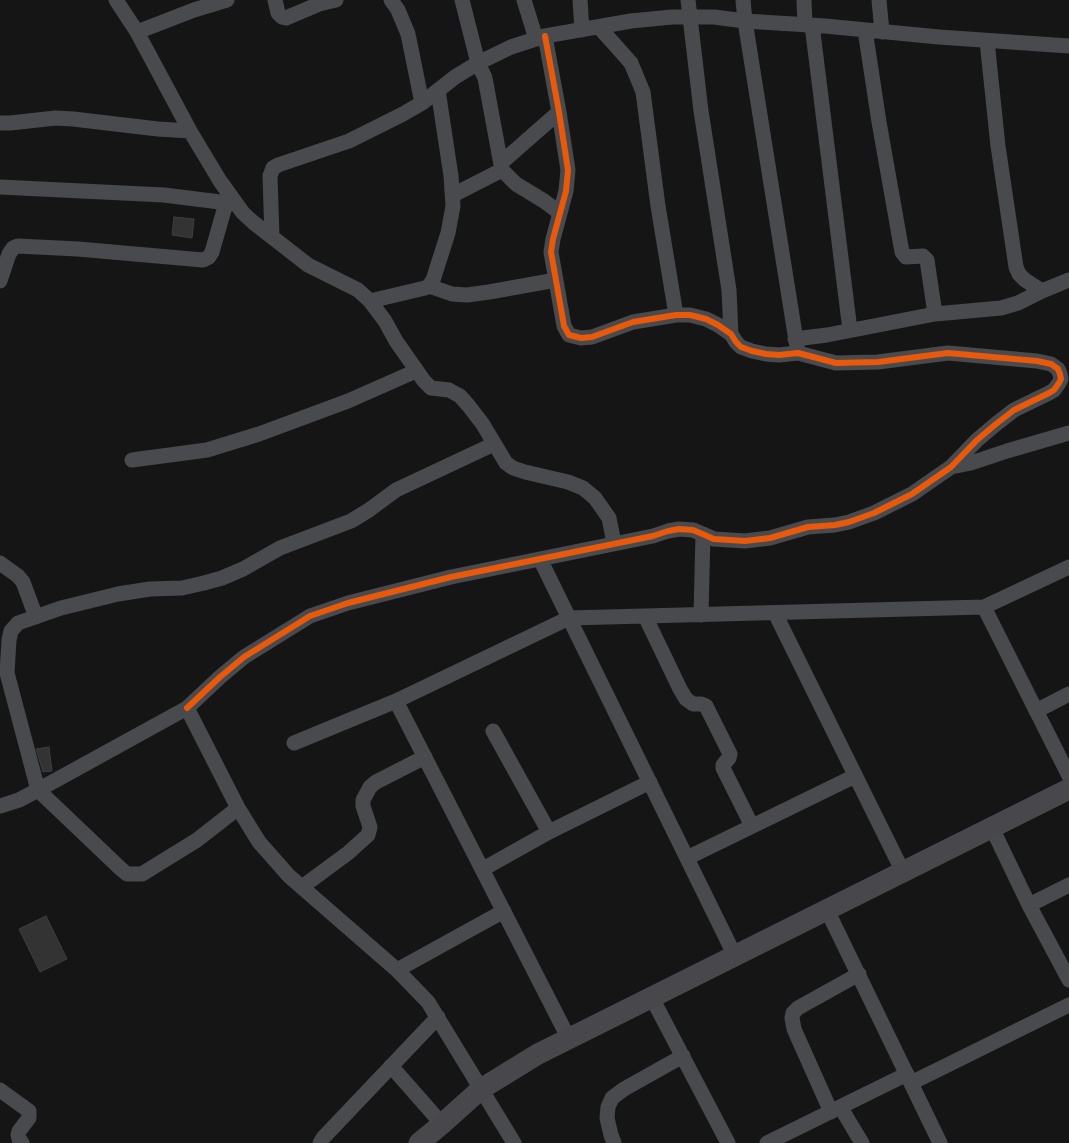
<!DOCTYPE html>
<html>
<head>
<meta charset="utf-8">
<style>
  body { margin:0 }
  canvas { display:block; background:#151515 }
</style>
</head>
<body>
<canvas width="1069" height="1143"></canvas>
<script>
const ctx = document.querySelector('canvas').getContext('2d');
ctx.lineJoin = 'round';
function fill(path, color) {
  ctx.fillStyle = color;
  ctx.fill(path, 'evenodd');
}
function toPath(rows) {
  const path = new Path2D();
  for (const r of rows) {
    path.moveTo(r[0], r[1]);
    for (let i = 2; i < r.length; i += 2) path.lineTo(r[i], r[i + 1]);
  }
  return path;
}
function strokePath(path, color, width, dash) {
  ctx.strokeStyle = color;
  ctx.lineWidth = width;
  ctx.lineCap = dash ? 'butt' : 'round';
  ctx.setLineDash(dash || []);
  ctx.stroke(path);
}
const building = toPath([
  [174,217,194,219,192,238,172,235,174,217],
  [49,747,52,771,43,772,36,749,49,747],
  [46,916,67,959,40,972,19,929,46,916]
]);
const minor = toPath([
  [116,0,137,32,190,131,220,181,243,213,254,223,308,265,358,290,370,301,385,321,396,341,424,381,431,388,449,390,460,396,468,405,482,423,506,463,513,468,525,472,568,482,583,488,595,498,609,518,614,543],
  [275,0,278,13,282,17,286,18,319,4,336,0],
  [391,0,398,10,408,34,422,103],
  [524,0,536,39],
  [580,0,582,30],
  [688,0,701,111,729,290,731,334],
  [743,0,745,21,798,353],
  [804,0,805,25],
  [879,0,882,32],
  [812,25,850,330],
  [599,27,631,63,643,92,658,206,676,315],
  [865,30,879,122,902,252,906,257,923,256,927,260,935,314],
  [137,32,194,10,227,0],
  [987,41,998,146,1016,267,1019,274,1025,280,1042,291],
  [0,123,10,123,56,118,73,119,158,129,190,131],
  [501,163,559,112],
  [502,170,516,184,544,201,560,213],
  [0,187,164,195,236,204],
  [453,195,502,170,485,78,478,63,462,0],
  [272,237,270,176,273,168,278,165,349,141,403,114,422,103,455,77,478,63,511,47,545,36,631,21,672,17,714,17,745,21,825,26,939,37,1069,46],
  [0,281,9,254,13,248,18,246,78,249,203,260,209,257,212,252,226,203],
  [429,286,452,294,467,295,489,292,556,280],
  [370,301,425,288,429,286,433,280,448,233,453,206,451,176,438,90],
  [795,339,827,335,935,314,1001,308,1018,303,1042,291,1069,280],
  [132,460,207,450,259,434,348,401,416,371],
  [951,467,971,463,1007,451,1069,433],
  [540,559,735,956],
  [0,563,18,576,23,582,36,617],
  [984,607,1069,776],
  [775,613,903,872],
  [701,615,703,534],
  [645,616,680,689,686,699,693,704,701,704,706,706,730,754,729,758,723,765,723,768,752,826],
  [396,701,569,618,984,607,1069,567],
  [187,708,220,677,244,657,310,616,348,603,451,577,653,536,668,531,679,529,693,530,714,539,745,541,770,538,808,527,835,525,849,522,874,513,912,494,951,467,977,440,996,424,1014,410,1049,393,1054,390,1059,383,1061,379,1060,374,1058,369,1051,364,1037,361,948,353,878,362,836,363,798,353,779,355,766,354,752,351,741,347,736,342,731,334,718,325,706,319,690,315,676,315,633,322,592,337,581,338,569,335,564,326,551,252,553,239,566,191,568,170,559,112,545,36],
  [1036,711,1069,694],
  [493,731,549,832],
  [294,743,396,701,569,1039],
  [0,806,19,800,38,790,187,708,238,808,259,842,289,876,397,970,428,1002,514,1143],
  [238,808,197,840,142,874,127,874,121,869,38,790,7,673,9,640,11,631,18,623,61,608,118,594,150,589,182,588,204,583,222,578,243,569,280,548,351,521,369,510,396,490,494,444],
  [992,828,1029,905,1069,980],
  [687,858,855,776],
  [483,869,549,832,650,782],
  [302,887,348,853,368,835,370,827,363,806,363,800,370,787,376,782,425,757],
  [1029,905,1069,885],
  [827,910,940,1143],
  [397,970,504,911],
  [652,998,728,1143],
  [391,1066,442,1124],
  [911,1083,1069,1005],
  [0,1090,29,1111,29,1118,19,1131,18,1135,19,1139,22,1143],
  [841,1108,862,1143],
  [831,1112,794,1029,792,1018,793,1013,798,1008,859,974],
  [320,1143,323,1138,438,1017],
  [614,1143,611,1135,607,1118,608,1107,612,1098,624,1089,683,1056],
  [767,1143,907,1074]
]);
const secondary = toPath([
  [419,1143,442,1124,481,1089,538,1054,1069,789]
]);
const cycleway = toPath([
  [187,708,220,677,244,657,310,616,348,603,451,577,653,536,668,531,679,529,693,530,714,539,745,541,770,538,808,527,835,525,849,522,874,513,912,494,951,467,977,440,996,424,1014,410,1049,393,1054,390,1059,383,1061,379,1060,374,1058,369,1051,364,1037,361,948,353,878,362,836,363,798,353,779,355,766,354,752,351,741,347,736,342,731,334,718,325,706,319,690,315,676,315,633,322,592,337,581,338,569,335,564,326,551,252,553,239,566,191,568,170,559,112,545,36]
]);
fill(building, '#333334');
strokePath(building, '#3e3e41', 1);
strokePath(minor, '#494a4e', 15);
strokePath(secondary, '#48484c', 21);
strokePath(cycleway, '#e8590c', 6);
</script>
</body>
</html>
